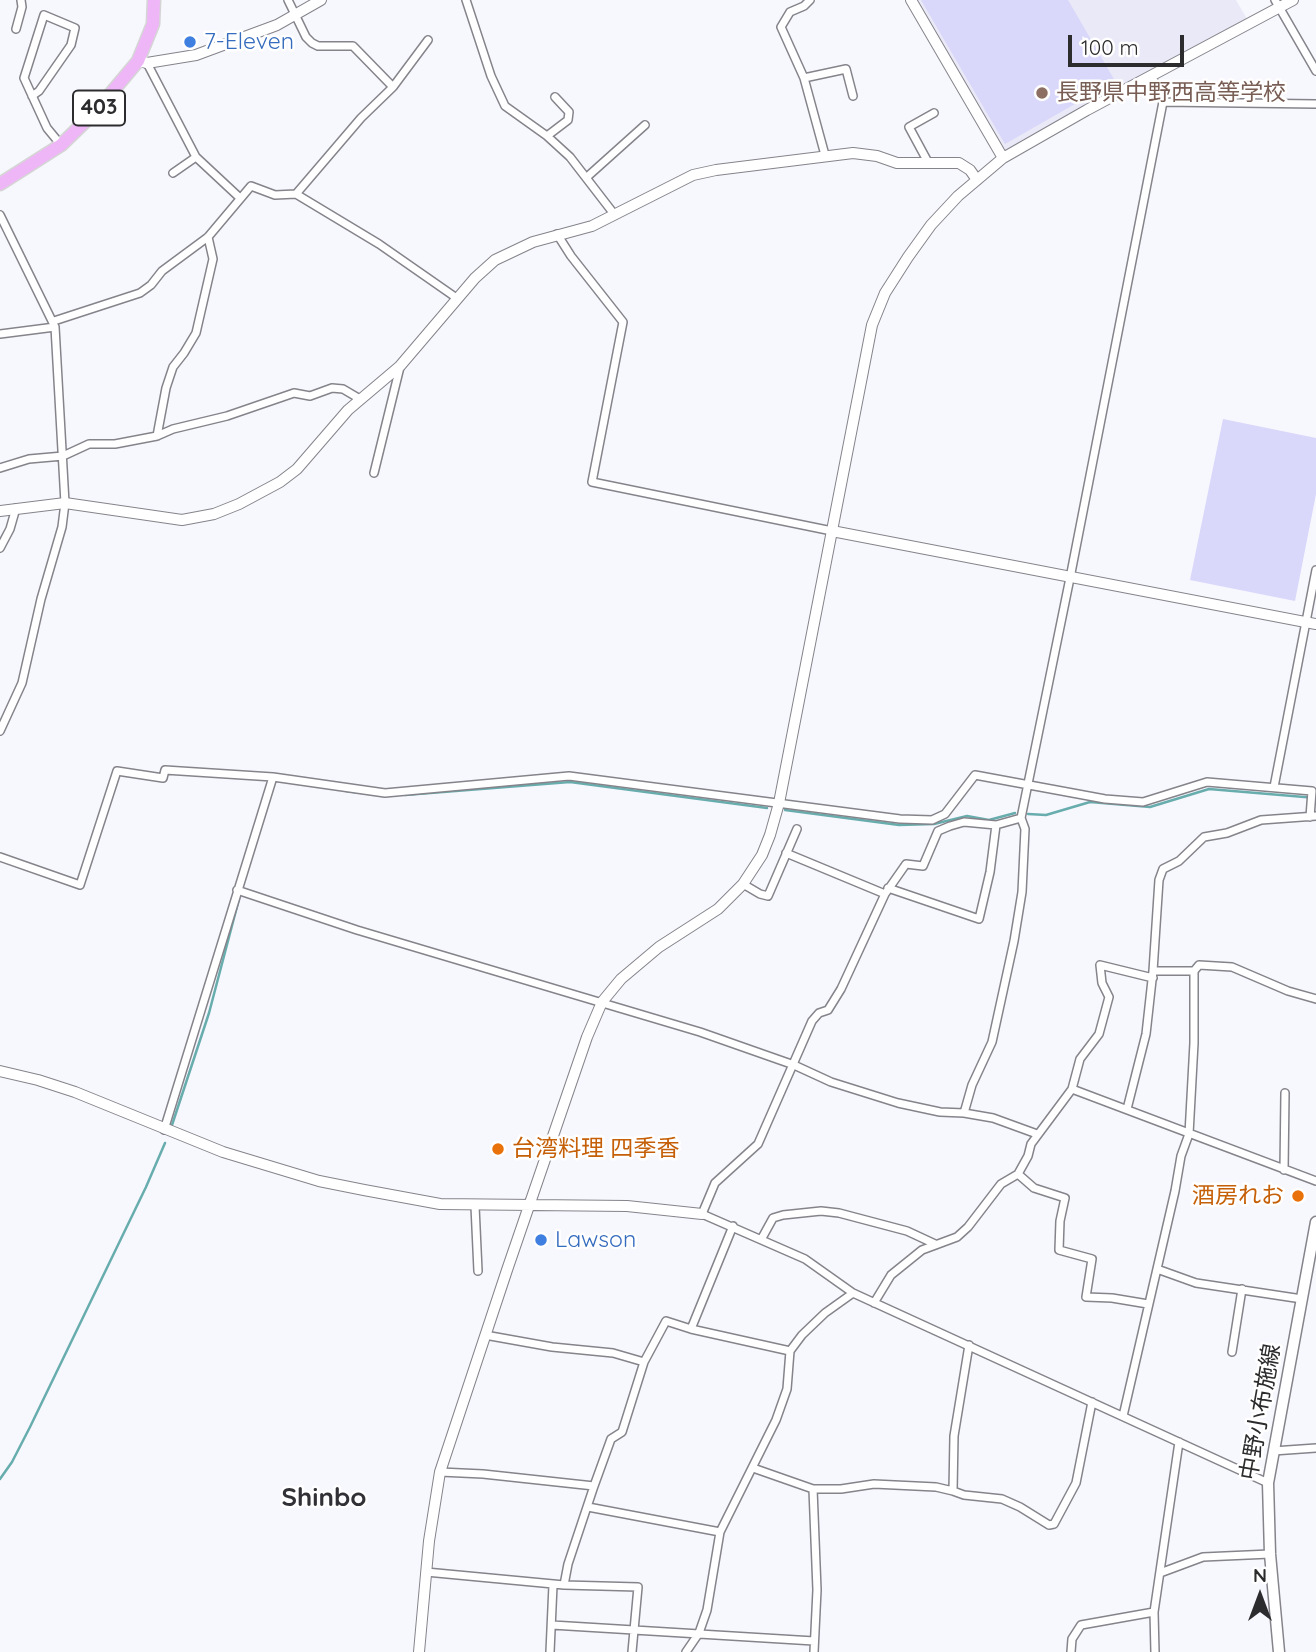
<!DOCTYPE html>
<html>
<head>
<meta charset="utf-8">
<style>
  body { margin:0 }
  #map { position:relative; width:1316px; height:1652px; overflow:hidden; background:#f7f7fe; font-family:Quicksand,sans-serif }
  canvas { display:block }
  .north { position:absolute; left:1225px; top:1561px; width:70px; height:70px; -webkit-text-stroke:5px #fff; paint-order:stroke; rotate:0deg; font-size:19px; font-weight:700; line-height:28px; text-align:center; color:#2c2c2e }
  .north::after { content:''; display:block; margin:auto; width:24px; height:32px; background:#2c2c2e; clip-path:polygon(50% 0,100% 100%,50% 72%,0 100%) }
  .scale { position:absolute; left:1068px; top:35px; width:116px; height:32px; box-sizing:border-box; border:4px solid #2c2c2e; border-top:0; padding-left:9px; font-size:21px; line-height:24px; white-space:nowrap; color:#2c2c2e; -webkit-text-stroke:5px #fff; paint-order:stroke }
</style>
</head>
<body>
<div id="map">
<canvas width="1316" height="1652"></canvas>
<div class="north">N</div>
<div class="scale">100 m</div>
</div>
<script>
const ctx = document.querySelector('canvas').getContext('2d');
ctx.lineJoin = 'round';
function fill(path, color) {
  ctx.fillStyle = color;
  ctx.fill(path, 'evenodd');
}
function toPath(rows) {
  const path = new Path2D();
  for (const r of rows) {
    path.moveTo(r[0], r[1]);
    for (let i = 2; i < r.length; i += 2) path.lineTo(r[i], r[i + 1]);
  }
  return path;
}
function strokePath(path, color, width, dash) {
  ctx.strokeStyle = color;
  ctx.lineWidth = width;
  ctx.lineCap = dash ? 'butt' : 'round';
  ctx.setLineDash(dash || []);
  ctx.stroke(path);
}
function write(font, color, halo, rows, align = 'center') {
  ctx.font = font + ' Quicksand,"Noto Sans JP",sans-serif';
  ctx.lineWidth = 5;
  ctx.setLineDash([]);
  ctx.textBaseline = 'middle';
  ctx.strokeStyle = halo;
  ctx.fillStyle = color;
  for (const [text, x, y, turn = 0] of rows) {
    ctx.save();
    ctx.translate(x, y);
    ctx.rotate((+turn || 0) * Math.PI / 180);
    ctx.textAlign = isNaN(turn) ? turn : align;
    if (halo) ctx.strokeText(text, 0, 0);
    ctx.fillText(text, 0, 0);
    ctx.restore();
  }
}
const built = toPath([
  [911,0,1236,0,1250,24,1003,158]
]);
const green = toPath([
  [921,0,1068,0,1115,81,1005,144],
  [1223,419,1316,438,1316,494,1295,601,1190,580]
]);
const stream = toPath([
  [346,791,385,796],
  [405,795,570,782,767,808],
  [785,810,899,825,934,824,967,816,989,820,1015,813],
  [1028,814,1046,815,1090,802,1150,807,1209,789,1316,798],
  [172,1125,209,1013,239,899],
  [0,1479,12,1462,30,1427,146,1187,165,1143]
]);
const minor = toPath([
  [288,0,306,37,312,43,318,46,353,46,393,87],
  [466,0,491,76,505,106,547,136],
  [810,0,804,6,790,12,781,27,804,78,825,155],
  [1275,0,1316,71],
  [16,29,22,7,21,0],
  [147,63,196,157,240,198],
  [1152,77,1163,102,1316,104],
  [804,78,846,69,853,96],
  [32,96,39,91,71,45,75,28,44,15,24,78,47,128,61,145],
  [555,97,569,112,568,120,547,136,570,157,614,214],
  [1163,102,1070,578,1021,818,996,825,964,822,950,826,938,831,923,866,906,864,885,894,841,989,828,1010,819,1013,812,1021,758,1144,715,1183,702,1214,805,1259,853,1293,1268,1483],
  [929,164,909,127,934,113],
  [173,173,196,157],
  [587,177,645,125],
  [296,194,361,118,393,87,428,40],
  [0,215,55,327,65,503,62,527,41,599,22,683,0,731],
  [557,234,571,256,623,322,592,482,832,531],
  [54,321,140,293,151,285,162,271,208,237,251,186,275,195,296,194,379,244,458,299],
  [0,334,55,327],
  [157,436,173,429,227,416,294,393,310,396,332,388,343,389,360,399],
  [0,468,29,459,63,456,89,444,115,444,157,436,166,388,173,367,184,353,196,333,213,259,208,237],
  [374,473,400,367],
  [0,548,10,529,16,508],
  [1274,787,1316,570],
  [786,853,885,894],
  [0,857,80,885,117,771,163,778,165,770,273,777,385,793,569,776,900,819,932,820,945,814,975,775,1105,799,1143,802,1207,782,1312,791,1310,817],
  [743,884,760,894,768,896,797,829],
  [888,888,979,919,990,872,996,825],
  [237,890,357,930,700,1032,794,1065,831,1082,898,1103,940,1112,964,1113,993,1118,1037,1134],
  [1153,971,1194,971,1199,965,1232,967,1288,991,1316,999],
  [1072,1089,1316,1181],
  [1127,1109,1146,1034,1153,971,1159,880,1163,869,1179,861,1204,837,1227,833,1261,820,1316,816],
  [964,1113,972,1085,992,1042,1014,941,1022,892,1025,829,1021,818],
  [164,1130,273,777],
  [1284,1170,1285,1093],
  [1018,1174,1034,1188,1065,1198,1060,1221,1059,1250,1092,1259,1086,1297,1112,1298,1148,1304],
  [475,1206,478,1271],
  [762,1238,773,1218,783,1215,821,1211,839,1213,907,1231,935,1244],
  [1157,1269,1196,1283,1302,1299],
  [874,1303,891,1275,922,1250,957,1237,968,1227,1001,1184,1018,1174,1028,1156,1031,1144,1072,1089,1080,1059,1099,1034,1109,997,1102,983,1100,965,1153,978],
  [691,1329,790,1351],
  [485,1335,552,1347,613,1353,644,1362],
  [1232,1352,1242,1289],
  [1123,1416,1175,1191,1181,1156,1189,1134,1194,1043,1194,971],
  [1273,1451,1316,1448],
  [753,1468,813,1489,841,1489,874,1484,936,1487,953,1491,954,1436,969,1345],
  [440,1472,483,1474,594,1486],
  [813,1489,817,1590,814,1652],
  [953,1491,964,1495,1002,1499,1020,1507,1049,1525,1054,1524,1076,1483,1092,1402],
  [588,1507,720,1532],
  [426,1572,564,1585,568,1564,594,1486,611,1439,622,1432,644,1362,666,1321,691,1329,733,1226],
  [1160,1573,1203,1557,1270,1554],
  [564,1585,638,1587,632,1652],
  [552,1625,814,1641],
  [550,1652,553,1585],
  [686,1652,699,1633,707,1610,720,1532,776,1420,787,1389,790,1351,802,1335,825,1313,853,1293],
  [1071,1652,1072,1639,1081,1625,1154,1612],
  [1155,1652,1154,1612,1179,1442]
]);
const tertiary = toPath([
  [911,0,1003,158],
  [138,61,147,63,196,55,277,25,321,0],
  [0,511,65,503,182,520,214,514,239,504,280,482,297,469,348,410,400,366,475,278,495,260,533,242,592,226,693,175,716,170,853,153,877,156,897,163,959,163,970,170,977,180],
  [832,531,1316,624],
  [0,1071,38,1080,75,1092,223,1152,319,1181,364,1190,440,1204,627,1206,702,1214],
  [419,1652,429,1541,440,1472,507,1270,587,1037,602,1002,621,979,659,947,718,909,743,884,762,855,770,835,779,803,872,325,885,293,908,257,931,225,958,196,1003,158,1087,110,1293,0]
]);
const secondary = toPath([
  [1279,1652,1270,1554,1268,1483,1316,1222]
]);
const trunk = toPath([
  [0,184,61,145,96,111,138,61,153,24,154,0]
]);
const markers = [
  [190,42,7,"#3f7fe0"],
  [1042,93,7,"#8d6e63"],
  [498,1149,7,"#e8710a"],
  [1298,1196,7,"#e8710a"],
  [541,1240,7,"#3f7fe0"]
];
const shields = [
  [99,108,52]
];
const shieldNames = [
  ["403",99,108]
];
const shopNames = [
  ["7-Eleven",204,42],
  ["Lawson",555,1240]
];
const educationNames = [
  ["長野県中野西高等学校",1056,93]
];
const foodNames = [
  ["台湾料理 四季香",512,1149],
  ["酒房れお",1284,1196,"right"]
];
const streetNames = [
  ["中野小布施線",1261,1412,-80]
];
const quarterNames = [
  ["Shinbo",324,1498]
];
fill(built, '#eae9f7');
fill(green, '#d9d7fa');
strokePath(stream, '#68adad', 2.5);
strokePath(minor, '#85848b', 10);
strokePath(tertiary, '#85848b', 12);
strokePath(secondary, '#85848b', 13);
strokePath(trunk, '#d5d5d5', 15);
strokePath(minor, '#fff', 7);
strokePath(tertiary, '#fff', 10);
strokePath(secondary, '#fff', 10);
strokePath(trunk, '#eeb6f7', 12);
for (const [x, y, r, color] of markers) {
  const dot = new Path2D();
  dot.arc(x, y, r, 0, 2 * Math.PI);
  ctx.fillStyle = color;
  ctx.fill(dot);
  strokePath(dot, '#fff', 2.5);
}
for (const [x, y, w] of shields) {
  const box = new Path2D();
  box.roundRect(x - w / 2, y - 17.5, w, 35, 5);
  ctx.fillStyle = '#fff';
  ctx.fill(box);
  strokePath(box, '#2c2c2e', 2);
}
write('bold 21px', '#2c2c2e', null, shieldNames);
write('23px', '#366cbe', '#fff', shopNames, 'left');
write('23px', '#785e54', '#fff', educationNames, 'left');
write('23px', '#c56008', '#fff', foodNames, 'left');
write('23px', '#2c2c2e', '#fff', streetNames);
write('bold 26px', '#313136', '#fff', quarterNames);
</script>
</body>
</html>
